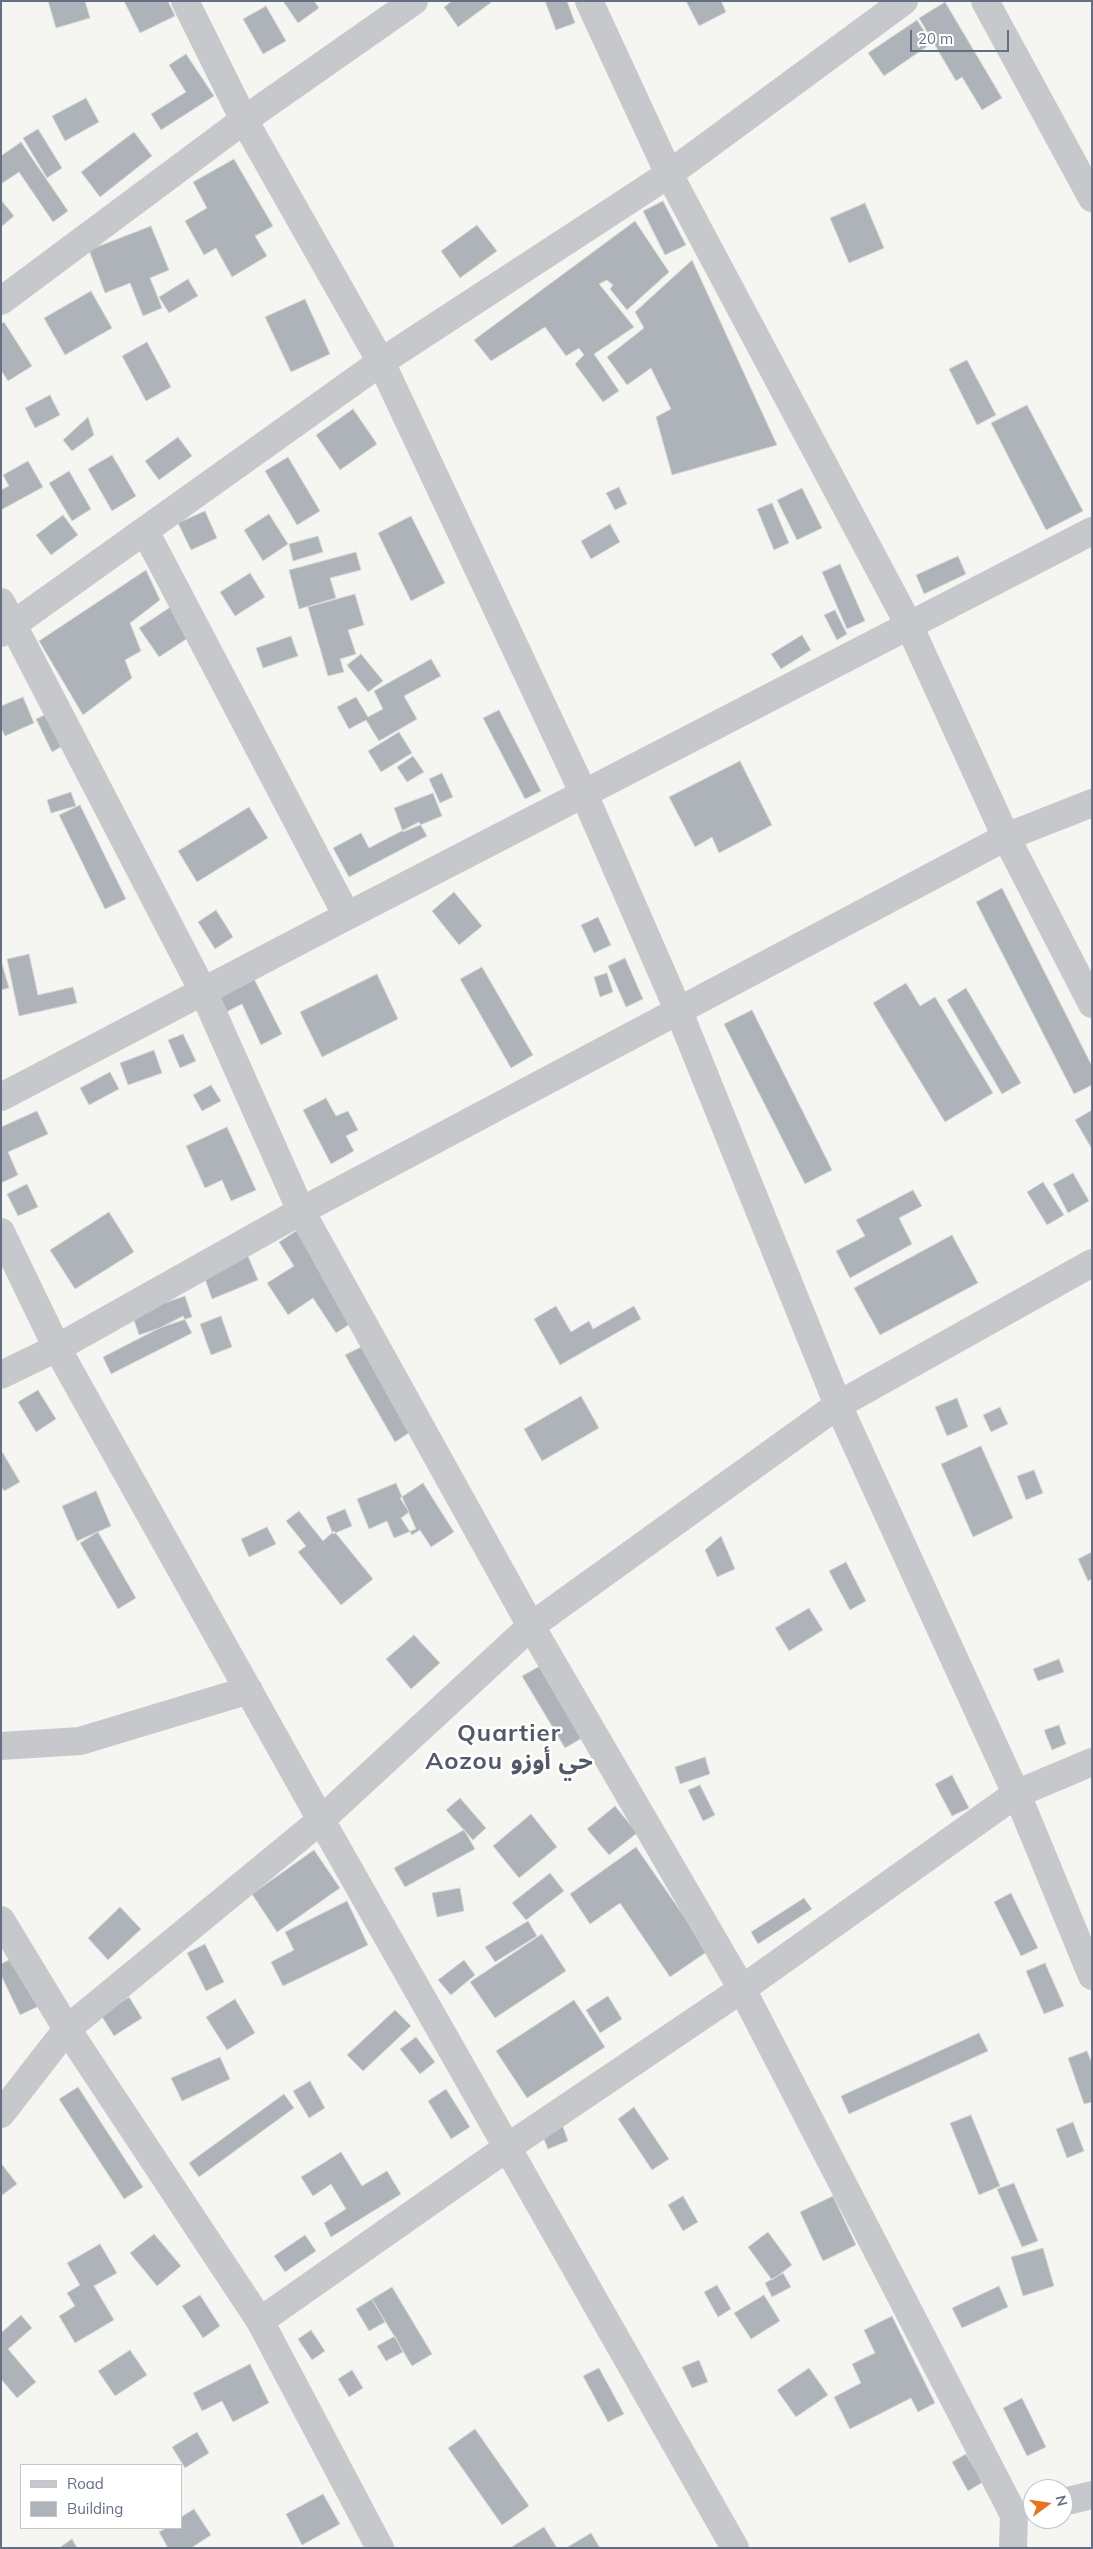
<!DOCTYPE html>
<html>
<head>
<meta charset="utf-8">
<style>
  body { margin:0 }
  #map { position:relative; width:1093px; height:2549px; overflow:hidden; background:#f5f6f2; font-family:Mulish,sans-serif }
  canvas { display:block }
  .frame { position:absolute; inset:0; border:2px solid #646f84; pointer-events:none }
  .legend { position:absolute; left:20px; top:2464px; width:162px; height:65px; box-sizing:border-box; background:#fff; border:1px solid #c1c5ce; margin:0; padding:6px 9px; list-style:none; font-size:15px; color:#646f84 }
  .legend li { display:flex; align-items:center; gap:10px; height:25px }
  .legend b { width:25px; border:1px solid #c1c5ce }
  .north { position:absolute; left:1023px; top:2479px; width:50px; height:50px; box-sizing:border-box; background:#fff; border:1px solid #c1c5ce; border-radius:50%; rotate:76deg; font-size:14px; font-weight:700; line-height:20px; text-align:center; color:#646f84 }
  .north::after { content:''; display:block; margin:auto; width:18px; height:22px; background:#e67521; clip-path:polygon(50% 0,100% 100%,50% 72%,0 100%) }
  .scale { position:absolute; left:910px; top:30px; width:99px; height:22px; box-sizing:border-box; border:2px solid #646f84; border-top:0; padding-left:6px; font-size:15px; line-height:18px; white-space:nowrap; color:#646f84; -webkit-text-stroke:4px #fff; paint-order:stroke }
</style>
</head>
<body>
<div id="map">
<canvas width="1093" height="2549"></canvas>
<div class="frame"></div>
<ul class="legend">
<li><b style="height:6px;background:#c6c8cc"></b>Road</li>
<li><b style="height:14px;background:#aeb3ba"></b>Building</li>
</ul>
<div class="north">N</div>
<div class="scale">20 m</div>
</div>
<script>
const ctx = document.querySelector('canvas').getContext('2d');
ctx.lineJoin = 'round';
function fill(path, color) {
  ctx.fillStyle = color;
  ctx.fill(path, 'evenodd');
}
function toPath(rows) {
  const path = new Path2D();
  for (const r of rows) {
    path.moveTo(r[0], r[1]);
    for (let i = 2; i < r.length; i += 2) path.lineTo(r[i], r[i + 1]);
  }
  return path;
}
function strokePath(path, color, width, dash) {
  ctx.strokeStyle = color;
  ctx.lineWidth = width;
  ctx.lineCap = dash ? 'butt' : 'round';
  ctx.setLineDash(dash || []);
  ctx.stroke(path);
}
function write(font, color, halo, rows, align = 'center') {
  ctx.font = font + ' Mulish,"Noto Sans Arabic",sans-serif';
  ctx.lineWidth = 5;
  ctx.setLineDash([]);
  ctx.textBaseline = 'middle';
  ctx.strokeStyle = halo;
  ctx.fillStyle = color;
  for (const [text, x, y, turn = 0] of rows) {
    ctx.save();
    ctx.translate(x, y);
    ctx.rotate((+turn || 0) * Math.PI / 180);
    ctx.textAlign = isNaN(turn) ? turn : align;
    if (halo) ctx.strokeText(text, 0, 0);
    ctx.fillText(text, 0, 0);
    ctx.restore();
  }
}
const building = toPath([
  [48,1,85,1,90,18,56,28,48,1],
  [124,1,168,1,175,16,140,33,124,1],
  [283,1,314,1,319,8,298,23,283,1],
  [452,1,493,1,458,27,444,7,452,1],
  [545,1,567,1,575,23,556,30,545,1],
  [686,1,721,1,726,12,699,26,686,1],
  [945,2,1002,98,982,110,962,77,956,81,919,18,945,2],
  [266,6,286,41,263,54,243,19,266,6],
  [917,20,932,43,884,76,868,53,917,20],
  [186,54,214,96,161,130,151,114,186,92,169,65,186,54],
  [86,98,99,122,65,141,52,116,86,98],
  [38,129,62,168,47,178,23,138,38,129],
  [134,132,152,156,100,197,81,172,134,132],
  [21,142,68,211,53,222,19,172,1,184,1,156,21,142],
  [234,159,273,226,255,236,267,256,232,277,216,248,204,255,185,221,207,208,193,182,234,159],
  [1,200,14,216,1,227,1,200],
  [663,201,686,245,665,255,643,211,663,201],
  [865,203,884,248,849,263,830,218,865,203],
  [635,221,669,272,627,310,610,289,613,285,607,280,599,284,634,327,594,354,619,391,603,402,575,364,584,355,579,348,566,356,545,327,491,361,474,340,635,221],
  [477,225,497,251,460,278,441,251,477,225],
  [151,226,169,270,150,278,162,308,143,316,130,283,105,293,89,250,151,226],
  [692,260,777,445,672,475,656,417,671,409,651,368,627,385,607,357,644,328,635,312,692,260],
  [188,279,198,296,169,313,159,297,188,279],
  [91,291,112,328,65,355,44,318,91,291],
  [305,299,330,354,291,372,265,317,305,299],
  [4,322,32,366,8,381,1,370,1,324,4,322],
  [147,342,171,387,146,401,122,356,147,342],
  [967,360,996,415,977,425,949,369,967,360],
  [50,395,60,415,35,428,25,408,50,395],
  [1027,405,1083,511,1046,530,991,423,1027,405],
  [353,409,377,444,340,470,316,435,353,409],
  [88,417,94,435,72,451,63,440,88,417],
  [178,437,192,456,159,480,145,461,178,437],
  [112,455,136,496,112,511,88,469,112,455],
  [288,457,320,511,297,525,265,471,288,457],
  [28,461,43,487,1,510,1,490,9,486,3,475,28,461],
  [69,471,91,509,72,521,49,483,69,471],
  [619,487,627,504,615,510,606,493,619,487],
  [802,488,822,528,797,540,777,500,802,488],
  [772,503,789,543,774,550,757,509,772,503],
  [205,511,217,538,191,550,178,523,205,511],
  [269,514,288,544,263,561,244,530,269,514],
  [63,515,78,535,51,555,36,535,63,515],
  [411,516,445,583,411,601,378,533,411,516],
  [610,524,620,542,591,559,581,541,610,524],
  [318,536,323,552,293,561,289,544,318,536],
  [356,552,361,570,330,578,336,598,299,609,289,570,356,552],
  [958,556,966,574,924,594,916,575,958,556],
  [840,564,865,621,847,629,822,572,840,564],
  [146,570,160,600,130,623,141,651,125,660,132,678,83,715,39,641,146,570],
  [250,573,265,597,235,616,220,592,250,573],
  [355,594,364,625,348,630,356,654,340,659,344,672,328,676,308,607,355,594],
  [172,606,191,636,159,657,139,628,172,606],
  [835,610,847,634,837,640,824,615,835,610],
  [802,635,811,650,781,669,771,654,802,635],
  [291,636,298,656,263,668,256,648,291,636],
  [361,654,383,681,368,692,347,665,361,654],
  [431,659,441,676,404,696,417,719,379,741,366,720,349,729,337,707,356,697,368,717,383,709,374,691,431,659],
  [23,697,34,723,5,736,1,728,1,706,23,697],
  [499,710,541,791,525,799,483,718,499,710],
  [51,712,66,744,52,752,36,719,51,712],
  [399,732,412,753,381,772,368,751,399,732],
  [413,756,424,772,407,782,397,767,413,756],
  [740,761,772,825,719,853,712,837,695,847,669,797,740,761],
  [442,773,453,797,440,803,429,779,442,773],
  [71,792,76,806,51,813,47,800,71,792],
  [433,793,442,816,403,832,394,808,433,793],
  [80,805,126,899,105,909,59,815,80,805],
  [249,807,268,838,197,882,178,851,249,807],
  [419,822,427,836,349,877,333,848,361,833,369,848,419,822],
  [1002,888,1092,1066,1092,1085,1074,1094,976,902,1002,888],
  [454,892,482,926,459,945,432,911,454,892],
  [216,910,233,937,215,949,198,922,216,910],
  [598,917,611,945,594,953,581,925,598,917],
  [29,954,38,995,73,987,77,1003,19,1016,7,959,29,954],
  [625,958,643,999,626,1007,608,966,625,958],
  [1,960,9,988,1,990,1,960],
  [246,963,282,1034,261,1045,242,1004,214,1018,199,987,246,963],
  [482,967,533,1055,511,1068,460,979,482,967],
  [607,973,613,992,600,997,594,977,607,973],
  [377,974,398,1019,322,1057,300,1012,377,974],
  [906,983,920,1006,935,997,993,1093,945,1122,873,1003,906,983],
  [966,988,1021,1083,1002,1094,947,1000,966,988],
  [752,1010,832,1170,805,1184,724,1024,752,1010],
  [183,1034,196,1061,180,1068,168,1040,183,1034],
  [154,1050,162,1073,128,1085,120,1063,154,1050],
  [110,1072,119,1089,89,1105,80,1088,110,1072],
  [211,1085,221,1101,202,1111,193,1095,211,1085],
  [326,1098,336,1116,348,1111,358,1130,346,1136,354,1151,331,1164,303,1110,326,1098],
  [1092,1110,1092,1149,1075,1120,1092,1110],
  [37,1111,48,1134,8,1152,18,1175,1,1183,1,1127,37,1111],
  [227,1127,256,1190,231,1201,222,1180,205,1188,186,1146,227,1127],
  [1073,1173,1089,1201,1068,1213,1053,1184,1073,1173],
  [1043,1182,1064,1215,1047,1225,1027,1192,1043,1182],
  [27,1184,38,1207,18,1216,7,1194,27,1184],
  [913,1190,922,1206,899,1218,912,1244,850,1278,836,1251,865,1236,856,1220,913,1190],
  [109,1212,134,1252,75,1289,50,1250,109,1212],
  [299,1229,356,1320,336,1333,313,1298,288,1315,267,1283,294,1266,279,1242,299,1229],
  [952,1235,978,1283,880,1335,854,1288,952,1235],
  [248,1256,258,1280,212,1299,203,1273,248,1256],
  [185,1296,192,1317,139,1335,132,1314,185,1296],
  [556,1306,571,1332,589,1321,593,1329,634,1306,641,1319,560,1365,534,1319,556,1306],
  [183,1316,192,1333,111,1374,103,1357,183,1316],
  [221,1316,232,1347,211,1355,200,1324,221,1316],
  [363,1346,412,1431,395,1442,345,1355,363,1346],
  [38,1390,56,1419,36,1432,18,1402,38,1390],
  [581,1396,599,1428,542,1461,524,1429,581,1396],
  [957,1398,968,1427,947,1436,935,1407,957,1398],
  [1000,1407,1008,1424,991,1432,983,1415,1000,1407],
  [981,1446,1013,1518,973,1537,941,1464,981,1446],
  [1,1450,20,1482,4,1491,1,1486,1,1450],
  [1034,1470,1043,1493,1026,1500,1017,1476,1034,1470],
  [396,1483,416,1529,394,1538,387,1521,369,1529,357,1499,396,1483],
  [423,1483,454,1532,431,1547,420,1530,412,1535,401,1518,409,1512,400,1498,423,1483],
  [96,1491,111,1526,77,1541,62,1506,96,1491],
  [345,1509,352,1526,333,1534,326,1517,345,1509],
  [299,1511,323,1541,334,1531,373,1579,341,1605,298,1552,306,1546,286,1521,299,1511],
  [267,1527,276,1544,249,1557,241,1539,267,1527],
  [98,1532,136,1598,118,1609,80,1543,98,1532],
  [721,1536,735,1569,717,1577,705,1550,721,1536],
  [1092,1552,1092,1579,1088,1581,1078,1559,1092,1552],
  [846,1562,866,1601,850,1610,829,1571,846,1562],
  [809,1608,823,1630,789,1651,775,1628,809,1608],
  [414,1635,440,1663,411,1689,386,1659,414,1635],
  [1059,1659,1064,1672,1038,1681,1033,1669,1059,1659],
  [540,1666,582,1738,565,1748,522,1676,540,1666],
  [1059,1725,1066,1744,1052,1750,1044,1730,1059,1725],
  [705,1757,710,1774,680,1784,675,1767,705,1757],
  [952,1775,969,1808,952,1816,935,1784,952,1775],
  [700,1785,715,1815,703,1821,688,1790,700,1785],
  [460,1798,486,1828,473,1840,446,1810,460,1798],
  [615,1806,637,1833,609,1855,587,1829,615,1806],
  [531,1814,557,1847,519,1878,493,1846,531,1814],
  [464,1830,475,1849,405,1887,394,1868,464,1830],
  [636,1847,708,1951,670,1977,620,1903,590,1924,570,1894,636,1847],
  [314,1850,340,1888,277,1932,252,1894,314,1850],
  [550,1873,564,1891,526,1920,512,1903,550,1873],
  [460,1888,464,1911,437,1917,432,1893,460,1888],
  [1011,1893,1038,1948,1021,1956,994,1902,1011,1893],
  [804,1898,812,1909,758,1944,751,1932,804,1898],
  [347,1901,368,1945,283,1986,271,1962,294,1950,285,1932,347,1901],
  [120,1907,141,1929,108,1960,88,1938,120,1907],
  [528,1921,537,1936,495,1962,485,1947,528,1921],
  [542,1934,566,1971,495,2018,470,1982,542,1934],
  [205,1944,224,1982,206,1991,187,1953,205,1944],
  [15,1957,39,2006,20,2015,1,1975,1,1964,15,1957],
  [464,1960,475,1975,451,1995,438,1980,464,1960],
  [1045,1963,1064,2006,1044,2014,1026,1971,1045,1963],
  [608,1996,622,2019,600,2033,586,2010,608,1996],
  [129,1997,142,2018,114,2036,101,2015,129,1997],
  [235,1999,255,2033,227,2050,206,2017,235,1999],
  [574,2000,605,2047,527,2098,496,2051,574,2000],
  [395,2010,411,2026,363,2071,347,2055,395,2010],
  [979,2033,988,2051,849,2114,841,2096,979,2033],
  [416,2037,435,2062,420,2074,400,2049,416,2037],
  [1087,2051,1092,2063,1092,2102,1084,2104,1068,2058,1087,2051],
  [220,2057,230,2079,182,2101,171,2078,220,2057],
  [310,2081,325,2108,309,2118,293,2091,310,2081],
  [78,2087,143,2187,124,2199,59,2099,78,2087],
  [446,2089,470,2127,451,2139,428,2101,446,2089],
  [284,2094,294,2108,199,2177,189,2163,284,2094],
  [634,2107,669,2159,652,2170,618,2119,634,2107],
  [971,2115,1000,2186,979,2195,950,2123,971,2115],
  [1073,2122,1084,2151,1067,2158,1056,2129,1073,2122],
  [562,2124,568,2141,548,2149,541,2132,562,2124],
  [341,2152,362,2186,387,2171,401,2194,331,2237,324,2223,346,2209,331,2184,313,2196,301,2177,341,2152],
  [1,2163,17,2184,1,2196,1,2163],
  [1014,2183,1038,2241,1022,2247,997,2189,1014,2183],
  [683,2196,698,2222,683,2231,668,2205,683,2196],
  [833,2196,856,2245,823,2261,800,2212,833,2196],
  [768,2232,792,2265,772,2280,748,2247,768,2232],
  [154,2234,181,2266,157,2286,130,2253,154,2234],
  [305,2235,316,2251,285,2272,274,2256,305,2235],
  [100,2244,117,2273,94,2286,114,2320,75,2343,59,2316,75,2306,67,2293,80,2285,67,2263,100,2244],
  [1043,2248,1054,2286,1023,2296,1011,2257,1043,2248],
  [783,2273,791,2287,772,2297,765,2283,783,2273],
  [717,2285,731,2309,718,2317,704,2292,717,2285],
  [999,2286,1008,2307,962,2328,952,2308,999,2286],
  [392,2287,432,2354,412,2366,372,2299,392,2287],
  [200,2295,220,2326,203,2338,182,2306,200,2295],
  [764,2295,780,2321,751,2339,734,2313,764,2295],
  [372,2299,385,2322,369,2331,356,2309,372,2299],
  [21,2315,32,2328,8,2349,36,2382,17,2398,1,2379,1,2333,21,2315],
  [892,2316,935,2403,918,2412,911,2398,850,2429,834,2397,861,2383,852,2364,875,2353,864,2330,892,2316],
  [311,2330,325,2351,312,2360,298,2339,311,2330],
  [395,2336,403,2352,386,2361,377,2346,395,2336],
  [130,2350,147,2375,115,2396,98,2371,130,2350],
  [699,2360,708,2382,692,2388,682,2367,699,2360],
  [250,2364,269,2403,233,2422,222,2401,202,2411,193,2393,250,2364],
  [599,2368,624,2414,608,2422,583,2376,599,2368],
  [809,2368,828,2395,796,2417,777,2390,809,2368],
  [352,2370,363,2388,349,2397,338,2379,352,2370],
  [1022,2398,1046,2447,1027,2456,1003,2408,1022,2398],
  [475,2429,529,2506,502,2525,448,2448,475,2429],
  [197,2432,209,2453,185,2468,172,2447,197,2432],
  [966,2454,983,2482,968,2491,952,2462,966,2454],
  [323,2494,340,2524,302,2545,286,2514,323,2494],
  [194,2509,211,2535,191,2548,168,2548,159,2532,166,2528,181,2528,181,2517,194,2509],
  [544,2527,557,2548,510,2548,544,2527],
  [591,2533,600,2548,566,2548,591,2533],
  [72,2539,77,2548,59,2548,72,2539]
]);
const minor = toPath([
  [185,1,244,120,381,362,584,794,679,1012,838,1405,1024,1811,1092,1976],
  [589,1,669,174,909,625,1006,837,1092,1004],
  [985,1,1092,198],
  [1,301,244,120,414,1],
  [145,531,347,916],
  [1,602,203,991,301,1211,531,1626,742,1989,1014,2515,1013,2548],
  [1,633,381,362,669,174,904,1],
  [1,1097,347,916,1092,531],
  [1,1232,57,1348,321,1820,735,2548],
  [1,1375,57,1348,301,1211,1006,837,1092,803],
  [1,1746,80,1741,249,1690],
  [1,1920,67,2029,260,2321,380,2548],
  [1,2114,67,2029,321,1820,531,1626,838,1405,1092,1263],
  [260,2321,508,2147,742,1989,1016,1794,1092,1762],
  [1063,2502,1092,2495]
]);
const districtNames = [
  ["Quartier",509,1734],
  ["Aozou حي أوزو",509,1762]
];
fill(building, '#aeb3ba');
strokePath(building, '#d6d7d5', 1);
strokePath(minor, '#c6c8cc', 28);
ctx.letterSpacing = '1px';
write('bold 24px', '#525a69', '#fff', districtNames);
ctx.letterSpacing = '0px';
</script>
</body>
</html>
